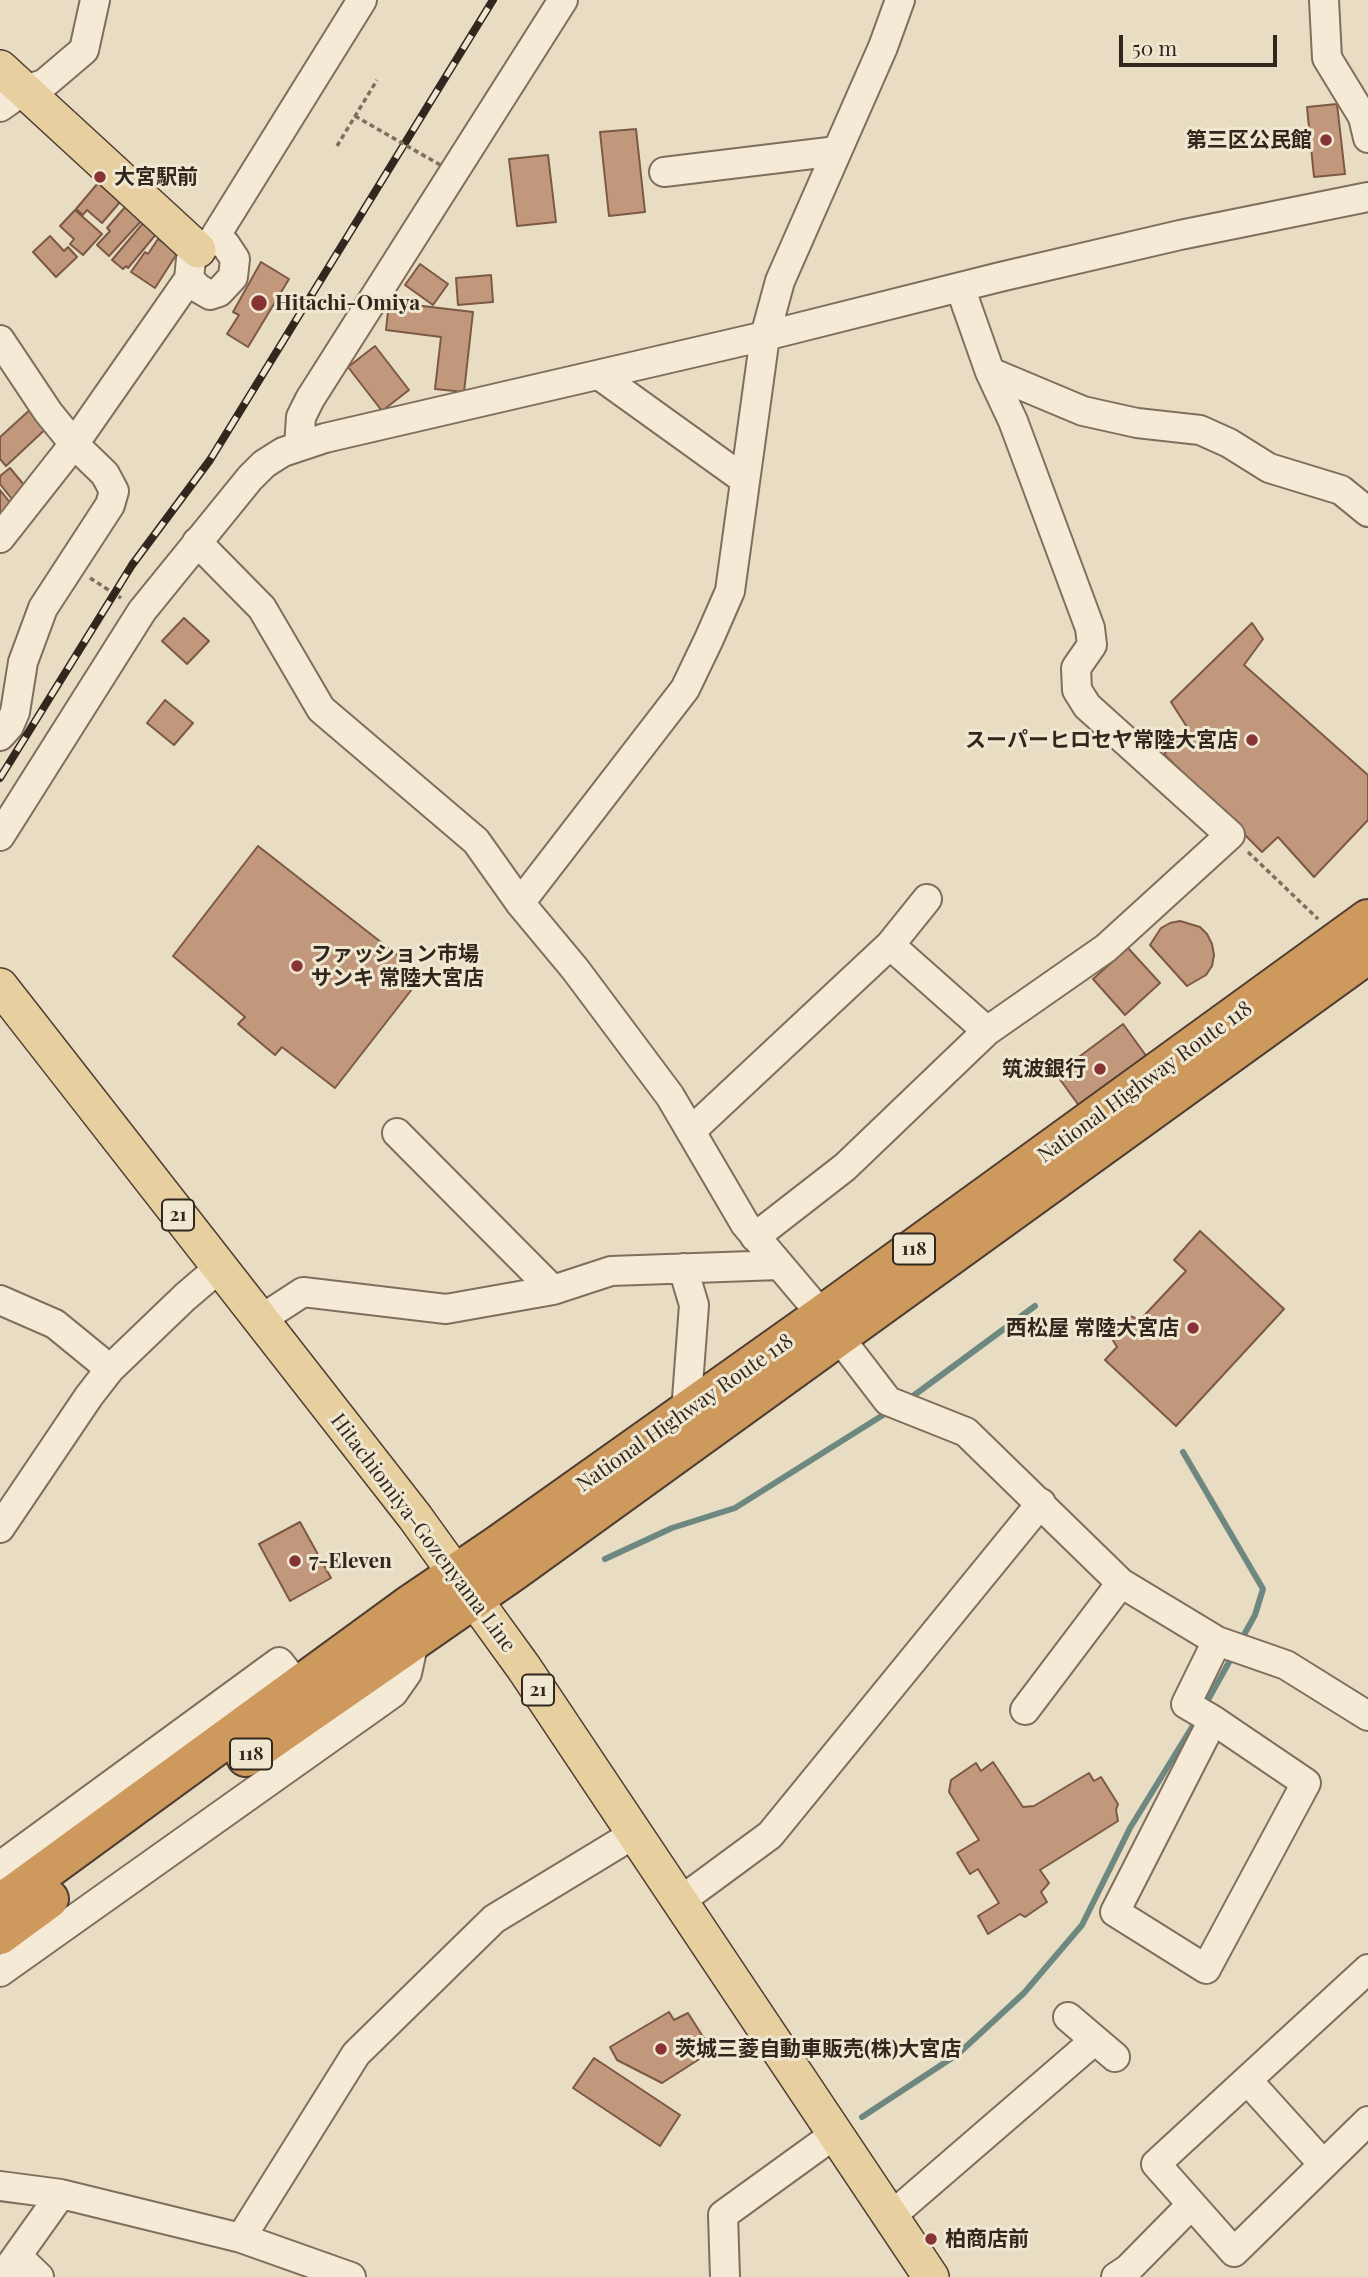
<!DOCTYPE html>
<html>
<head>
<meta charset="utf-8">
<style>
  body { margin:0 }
  #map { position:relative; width:1368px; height:2277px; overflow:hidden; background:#e8dcc3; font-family:"Playfair Display",serif }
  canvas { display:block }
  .scale { position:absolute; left:1119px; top:35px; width:158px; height:32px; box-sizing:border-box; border:4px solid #32271e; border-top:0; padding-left:9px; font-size:21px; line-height:24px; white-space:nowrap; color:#32271e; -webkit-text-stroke:5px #f0e7d1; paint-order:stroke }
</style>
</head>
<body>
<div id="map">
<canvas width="1368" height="2277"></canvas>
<div class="scale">50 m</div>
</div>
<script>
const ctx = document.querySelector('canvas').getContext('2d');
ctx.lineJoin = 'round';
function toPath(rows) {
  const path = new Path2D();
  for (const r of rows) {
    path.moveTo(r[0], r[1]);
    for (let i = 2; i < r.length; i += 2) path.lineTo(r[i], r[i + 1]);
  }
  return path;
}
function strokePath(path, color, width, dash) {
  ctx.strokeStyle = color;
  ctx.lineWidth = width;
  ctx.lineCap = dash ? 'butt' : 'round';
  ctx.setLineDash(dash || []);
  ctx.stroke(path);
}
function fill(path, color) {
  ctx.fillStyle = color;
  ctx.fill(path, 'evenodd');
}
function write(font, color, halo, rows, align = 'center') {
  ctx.font = font + ' "Playfair Display","Noto Sans JP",serif';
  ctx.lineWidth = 6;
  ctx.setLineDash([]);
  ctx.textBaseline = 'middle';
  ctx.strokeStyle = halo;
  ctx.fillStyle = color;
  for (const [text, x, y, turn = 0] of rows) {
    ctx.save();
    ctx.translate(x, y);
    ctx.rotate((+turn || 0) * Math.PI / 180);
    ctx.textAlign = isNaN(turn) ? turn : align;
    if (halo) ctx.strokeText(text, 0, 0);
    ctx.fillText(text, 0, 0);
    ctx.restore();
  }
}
const stream = toPath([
  [909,1399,1035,1306],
  [1183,1452,1263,1589,1255,1615,1240,1642],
  [605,1559,672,1528,735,1508,891,1410],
  [1204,1707,1233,1655],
  [862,2117,958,2054,1024,1993,1082,1925,1130,1828,1197,1719]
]);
const building = toPath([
  [1337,104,1345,174,1314,177,1307,107,1337,104],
  [636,129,645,212,609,216,600,132,636,129],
  [548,155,556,222,517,226,509,159,548,155],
  [98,183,120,202,102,223,87,210,83,215,76,209,98,183],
  [126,206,142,220,109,256,97,245,110,231,107,228,126,206],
  [75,210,102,234,83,255,70,244,74,239,60,226,75,210],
  [144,222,157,233,128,268,126,266,123,269,112,260,144,222],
  [50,236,64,251,68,247,77,257,56,277,33,252,50,236],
  [158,239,178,252,155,288,131,272,145,252,148,254,158,239],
  [261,262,289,279,248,347,227,334,239,315,233,312,261,262],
  [420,264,448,284,433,305,405,285,420,264],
  [491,275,493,302,458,305,456,278,491,275],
  [389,302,473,312,464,392,435,389,441,337,386,330,389,302],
  [375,346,409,390,382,411,348,367,375,346],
  [33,407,50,425,6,466,0,459,0,437,33,407],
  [10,468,29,491,15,503,0,484,0,476,10,468],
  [0,490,12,505,0,515,0,490],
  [184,618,209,641,187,664,162,641,184,618],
  [1252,623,1263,639,1244,665,1368,775,1368,820,1314,877,1278,837,1262,852,1164,754,1187,727,1171,702,1252,623],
  [165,700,193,723,174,745,147,723,165,700],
  [258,846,423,975,335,1088,282,1047,275,1055,238,1024,245,1017,173,956,258,846],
  [1180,921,1200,927,1207,934,1212,944,1214,955,1212,966,1206,975,1187,986,1150,945,1161,928,1170,923,1180,921],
  [1128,948,1160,983,1125,1015,1093,979,1128,948],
  [1123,1024,1147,1057,1080,1107,1056,1074,1123,1024],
  [1200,1231,1284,1309,1176,1426,1105,1360,1117,1347,1111,1337,1130,1316,1140,1320,1186,1271,1174,1260,1200,1231],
  [300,1522,331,1578,290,1601,259,1544,300,1522],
  [993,1762,1023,1807,1034,1806,1089,1773,1094,1781,1101,1777,1118,1804,1116,1810,1118,1821,1040,1870,1049,1883,1041,1892,1047,1902,1025,1917,1020,1914,988,1934,978,1916,999,1903,978,1869,970,1874,957,1853,979,1840,949,1792,951,1780,976,1763,981,1771,993,1762],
  [669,2012,674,2020,688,2013,712,2051,662,2083,617,2060,610,2047,669,2012],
  [594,2058,680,2115,660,2146,573,2088,594,2058]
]);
const path = toPath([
  [337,146,377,80],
  [90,578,121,598],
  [1248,852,1318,919]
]);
const minor = toPath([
  [1324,0,1327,58,1363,117,1368,138],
  [0,107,24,90,44,84,84,50,95,0],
  [664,172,837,151],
  [189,279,198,288,210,295,219,292,233,277,235,259,225,244,213,240],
  [0,340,48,412,74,444,105,474,114,491,110,505,43,608,23,662,15,712,9,726,0,736],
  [990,372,1083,411,1137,423,1200,430,1229,443,1269,468,1341,490,1368,512],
  [599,375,745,480],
  [299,446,301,417,310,399,563,0],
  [0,538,74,444,189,279,191,259,198,250,213,240,362,0],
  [197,542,262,608,321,709,476,841,520,903,575,969,670,1096,745,1224,822,1315,888,1401,966,1432,1121,1583,1217,1641,1286,1665,1368,1716],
  [0,836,142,611,250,478,264,464,283,452,325,438,765,336,1000,277,1180,235,1368,197],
  [520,903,685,689,709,639,730,591,765,336,780,281,883,47,900,0],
  [890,945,987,1031],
  [691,1131,890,945,927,899],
  [397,1133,553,1290],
  [755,1237,845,1167,987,1031,1106,948,1230,835,1087,706,1077,690,1076,668,1092,645,1090,628,1013,421,990,372,960,287],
  [683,1268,694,1305,686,1412],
  [0,1300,55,1324,110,1369],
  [260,1320,303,1292,446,1309,553,1290,611,1271,779,1265],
  [0,1528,89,1396,110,1369,185,1297,219,1268],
  [1025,1710,1121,1583],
  [1213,1720,1115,1912,1206,1969,1306,1783,1213,1720,1186,1704,1217,1641],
  [0,1866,279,1662,298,1686],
  [679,1902,770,1835,1041,1503],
  [1368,1969,1156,2164,1234,2252,1368,2121],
  [0,1972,393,1693,407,1673,414,1641],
  [1068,2017,1115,2057],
  [1248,2081,1323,2164],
  [0,2186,61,2194,241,2238,351,2277],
  [890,2217,1095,2040],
  [241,2238,356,2054,494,1919,634,1834],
  [17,2256,39,2277],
  [2,2277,61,2194],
  [725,2277,723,2215,835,2134],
  [1116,2277,1128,2269,1190,2206]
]);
const major = toPath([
  [0,68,198,250],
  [0,986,415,1517,474,1599,524,1668,931,2277]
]);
const highway = toPath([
  [246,1757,514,1571,1368,954],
  [0,1904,408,1606,498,1545,822,1315,1368,919],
  [0,1935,49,1899]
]);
const rail = toPath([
  [0,778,132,565,210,460,493,0]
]);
const pathBridge = toPath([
  [355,116,442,166]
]);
const markers = [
  [1326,140,7,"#873336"],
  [100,177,7,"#873336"],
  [259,303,9,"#873336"],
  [1252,740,7,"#873336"],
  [297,966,7,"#873336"],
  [1100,1069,7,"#873336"],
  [1193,1328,7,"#873336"],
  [295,1561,7,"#873336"],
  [661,2049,7,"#873336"],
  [931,2239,7,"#873336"]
];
const shields = [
  [178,1215,32],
  [914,1249,42],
  [538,1690,32],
  [251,1754,42]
];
const shieldNames = [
  ["21",178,1215],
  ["118",914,1249],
  ["21",538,1690],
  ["118",251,1754]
];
const poiNames = [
  ["第三区公民館",1312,140,"right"],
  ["大宮駅前",114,177],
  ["Hitachi-Omiya",275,303],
  ["スーパーヒロセヤ常陸大宮店",1238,740,"right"],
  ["ファッション市場",311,954],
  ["サンキ 常陸大宮店",311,978],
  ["筑波銀行",1086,1069,"right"],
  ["西松屋 常陸大宮店",1179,1328,"right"],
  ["7-Eleven",309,1561],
  ["茨城三菱自動車販売(株)大宮店",675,2049],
  ["柏商店前",945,2239]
];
const streetNames = [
  ["National Highway Route 118",1145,1082,-36],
  ["National Highway Route 118",685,1413,-35],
  ["Hitachiomiya-Gozenyama Line",423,1533,53]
];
strokePath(stream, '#6d8880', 6);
fill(building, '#c2987d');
strokePath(building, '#7c5945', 2);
strokePath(minor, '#806e5c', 32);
strokePath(major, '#4e3d30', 38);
strokePath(highway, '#4e3d30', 42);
strokePath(path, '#806e5c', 3.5, [5, 3.5]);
strokePath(minor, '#f4ead5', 28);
strokePath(major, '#e7cf9f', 35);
strokePath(highway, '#ce995d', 38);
strokePath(rail, '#32271e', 8);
strokePath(rail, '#f0e7d1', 5, [16]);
strokePath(pathBridge, '#806e5c', 3.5, [5, 3.5]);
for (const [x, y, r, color] of markers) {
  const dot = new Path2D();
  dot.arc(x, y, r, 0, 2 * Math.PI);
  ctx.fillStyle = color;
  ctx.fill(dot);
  strokePath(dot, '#f0e7d1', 2.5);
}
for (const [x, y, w] of shields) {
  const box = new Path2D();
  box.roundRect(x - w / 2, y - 15.5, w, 31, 5);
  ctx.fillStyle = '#f0e7d1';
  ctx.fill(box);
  strokePath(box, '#32271e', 2);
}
write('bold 19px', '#32271e', null, shieldNames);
write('bold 21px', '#32271e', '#f0e7d1', poiNames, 'left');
write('21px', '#32271e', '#f0e7d1', streetNames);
</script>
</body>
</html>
